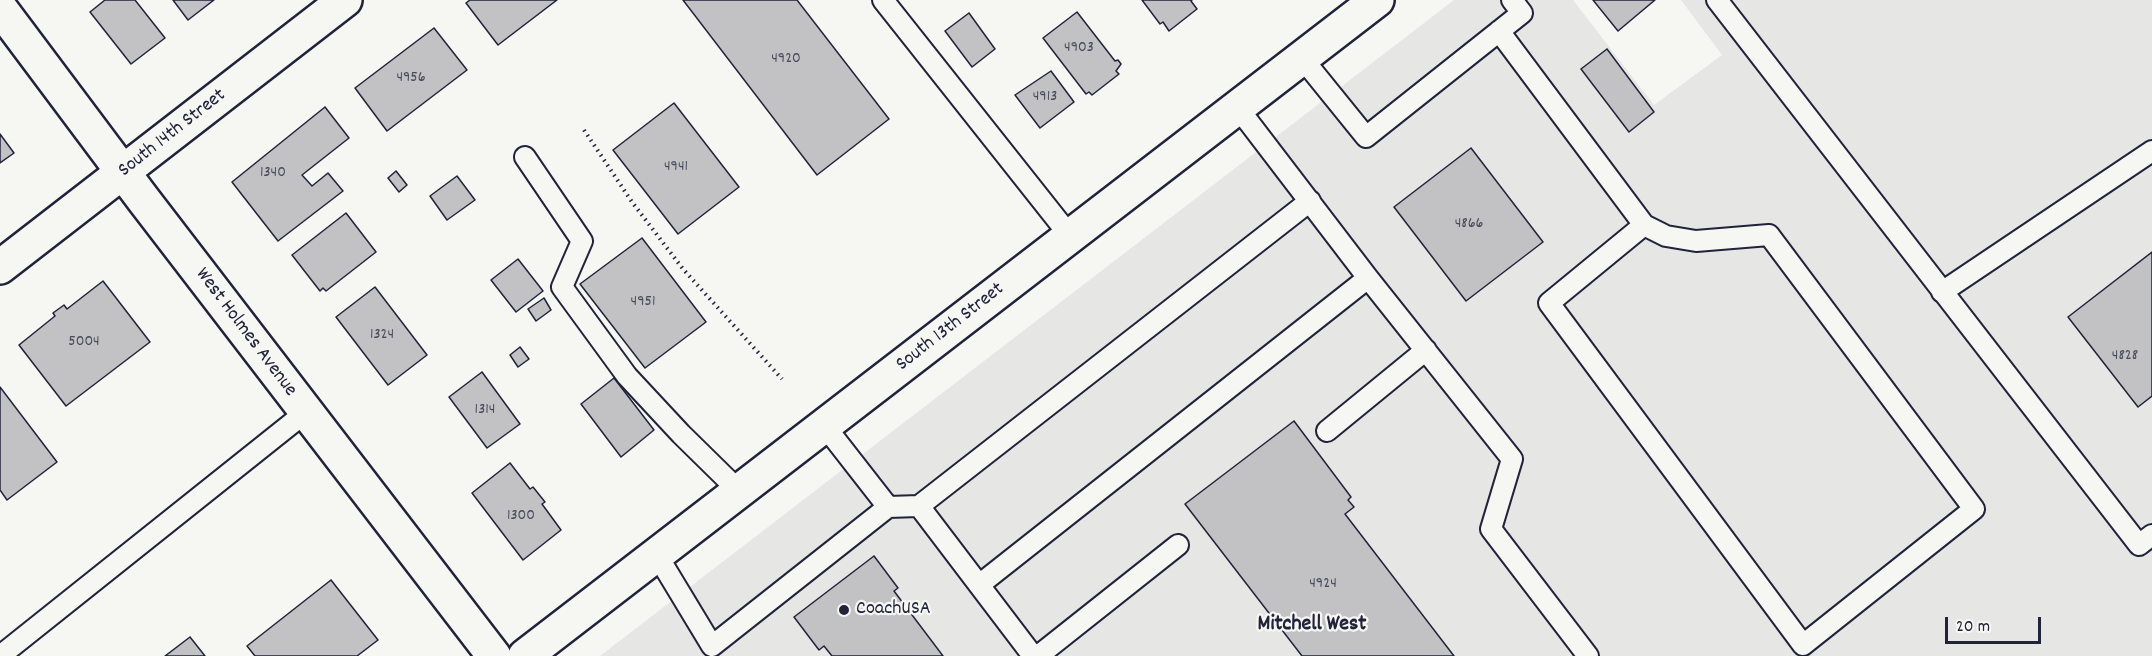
<!DOCTYPE html>
<html>
<head>
<meta charset="utf-8">
<style>
  body { margin:0 }
  #map { position:relative; width:2152px; height:656px; overflow:hidden; background:#f6f6f2; font-family:Dekko,sans-serif }
  canvas { display:block }
  .scale { position:absolute; left:1945px; top:617px; width:96px; height:27px; box-sizing:border-box; border:3px solid #22223b; border-top:0; padding-left:8px; font-size:18px; line-height:21px; white-space:nowrap; color:#22223b; -webkit-text-stroke:4px #f6f6f2; paint-order:stroke }
</style>
</head>
<body>
<div id="map">
<canvas width="2152" height="656"></canvas>
<div class="scale">20 m</div>
</div>
<script>
const ctx = document.querySelector('canvas').getContext('2d');
ctx.lineJoin = 'round';
function fill(path, color) {
  ctx.fillStyle = color;
  ctx.fill(path, 'evenodd');
}
function toPath(rows) {
  const path = new Path2D();
  for (const r of rows) {
    path.moveTo(r[0], r[1]);
    for (let i = 2; i < r.length; i += 2) path.lineTo(r[i], r[i + 1]);
  }
  return path;
}
function strokePath(path, color, width, dash) {
  ctx.strokeStyle = color;
  ctx.lineWidth = width;
  ctx.lineCap = dash ? 'butt' : 'round';
  ctx.setLineDash(dash || []);
  ctx.stroke(path);
}
function write(font, color, halo, rows, align = 'center') {
  ctx.font = font + ' Dekko,sans-serif';
  ctx.lineWidth = 4.5;
  ctx.setLineDash([]);
  ctx.textBaseline = 'middle';
  ctx.strokeStyle = halo;
  ctx.fillStyle = color;
  for (const [text, x, y, turn = 0] of rows) {
    ctx.save();
    ctx.translate(x, y);
    ctx.rotate((+turn || 0) * Math.PI / 180);
    ctx.textAlign = isNaN(turn) ? turn : align;
    if (halo) ctx.strokeText(text, 0, 0);
    ctx.fillText(text, 0, 0);
    ctx.restore();
  }
}
const built = toPath([
  [1454,0,1573,0,1654,105,1722,55,1681,0,2152,0,2152,656,600,656]
]);
const building = toPath([
  [105,0,135,0,165,38,131,64,90,12,105,0],
  [173,0,214,0,188,20,173,0],
  [470,0,557,0,498,45,466,3,470,0],
  [683,0,797,0,889,119,817,175,683,0],
  [1142,0,1192,0,1191,1,1197,9,1169,31,1163,22,1160,24,1142,0],
  [1593,0,1655,0,1618,31,1593,0],
  [1077,12,1115,61,1118,60,1121,64,1116,71,1119,74,1092,95,1089,92,1086,94,1043,38,1077,12],
  [969,13,995,49,972,67,945,31,969,13],
  [434,28,467,70,387,131,355,88,434,28],
  [1607,49,1654,112,1629,132,1581,69,1607,49],
  [1051,71,1074,102,1040,128,1015,95,1051,71],
  [674,103,739,187,678,234,613,150,674,103],
  [325,107,349,138,302,175,312,186,328,173,343,191,278,241,232,182,325,107],
  [0,134,14,153,0,163,0,134],
  [1471,148,1543,242,1466,301,1394,207,1471,148],
  [396,171,407,185,399,192,388,178,396,171],
  [457,176,475,200,447,220,430,196,457,176],
  [346,213,376,252,326,291,323,288,320,291,292,255,346,213],
  [642,238,706,322,645,368,580,284,642,238],
  [2152,252,2152,396,2138,407,2068,317,2152,252],
  [518,259,543,291,516,312,491,280,518,259],
  [103,281,150,342,66,406,19,345,55,316,53,313,64,305,67,309,103,281],
  [375,287,427,355,388,385,336,317,375,287],
  [544,298,551,310,536,321,528,309,544,298],
  [520,347,529,359,518,367,510,355,520,347],
  [482,372,520,424,487,448,449,397,482,372],
  [614,378,654,430,621,457,581,404,614,378],
  [0,387,57,462,7,500,0,490,0,387],
  [1294,421,1351,497,1348,500,1354,507,1345,514,1454,656,1302,656,1185,504,1294,421],
  [510,463,530,489,533,487,545,502,542,504,561,530,523,560,472,493,510,463],
  [874,556,898,588,894,591,943,656,832,656,824,646,819,650,794,617,874,556],
  [331,580,378,640,357,656,255,656,247,646,331,580],
  [190,637,205,656,165,656,190,637]
]);
const path = toPath([
  [584,130,632,202,683,269,782,379]
]);
const service = toPath([
  [883,0,1070,236],
  [1717,0,2139,545,2152,535],
  [1499,31,1644,225,1666,236,1696,241,1769,235,1974,509,1803,645,1549,303,1644,225],
  [1302,58,1366,137,1522,13,1512,0],
  [1238,108,1368,278,1512,459,1491,529,1588,656],
  [525,157,582,241,562,287,627,376,681,434,739,491],
  [1942,292,2152,151],
  [824,425,888,507],
  [1327,431,1426,350],
  [919,506,1033,656],
  [657,555,712,646,888,507,919,506,1310,201],
  [979,585,1368,278],
  [0,656,306,412],
  [1038,656,1178,545]
]);
const minor = toPath([
  [0,8,143,199,494,656],
  [0,267,345,0]
]);
const tertiary = toPath([
  [525,656,1377,0]
]);
const markers = [
  [844,610,6,"#22223b"]
];
const numberNames = [
  ["4903",1079,49],
  ["4920",786,60],
  ["4956",411,79],
  ["4913",1045,98],
  ["4941",676,168],
  ["1340",273,174],
  ["4866",1469,225],
  ["4951",643,303],
  ["1324",382,336],
  ["5004",84,343],
  ["4828",2125,357],
  ["1314",485,411],
  ["1300",521,517],
  ["4924",1323,585]
];
const streetNames = [
  ["South 14th Street",173,134,-38],
  ["South 13th Street",951,328,-38],
  ["West Holmes Avenue",245,333,53]
];
const poiNames = [
  ["CoachUSA",856,610]
];
const quarterNames = [
  ["Mitchell West",1312,626]
];
fill(built, '#e6e6e4');
fill(building, '#c2c2c4');
strokePath(building, '#22223b', 1.5);
strokePath(service, '#22223b', 24);
strokePath(minor, '#22223b', 38);
strokePath(tertiary, '#22223b', 38);
strokePath(path, '#22223b', 4, [1.5, 4.5]);
strokePath(service, '#f6f6f2', 20);
strokePath(minor, '#f6f6f2', 33);
strokePath(tertiary, '#f6f6f2', 33);
for (const [x, y, r, color] of markers) {
  const dot = new Path2D();
  dot.arc(x, y, r, 0, 2 * Math.PI);
  ctx.fillStyle = color;
  ctx.fill(dot);
  strokePath(dot, '#f6f6f2', 2);
}
write('16px', '#4a4a5d', null, numberNames);
write('20px', '#22223b', '#f6f6f2', streetNames);
write('20px', '#22223b', '#f6f6f2', poiNames, 'left');
write('bold 22px', '#22223b', '#f6f6f2', quarterNames);
</script>
</body>
</html>
